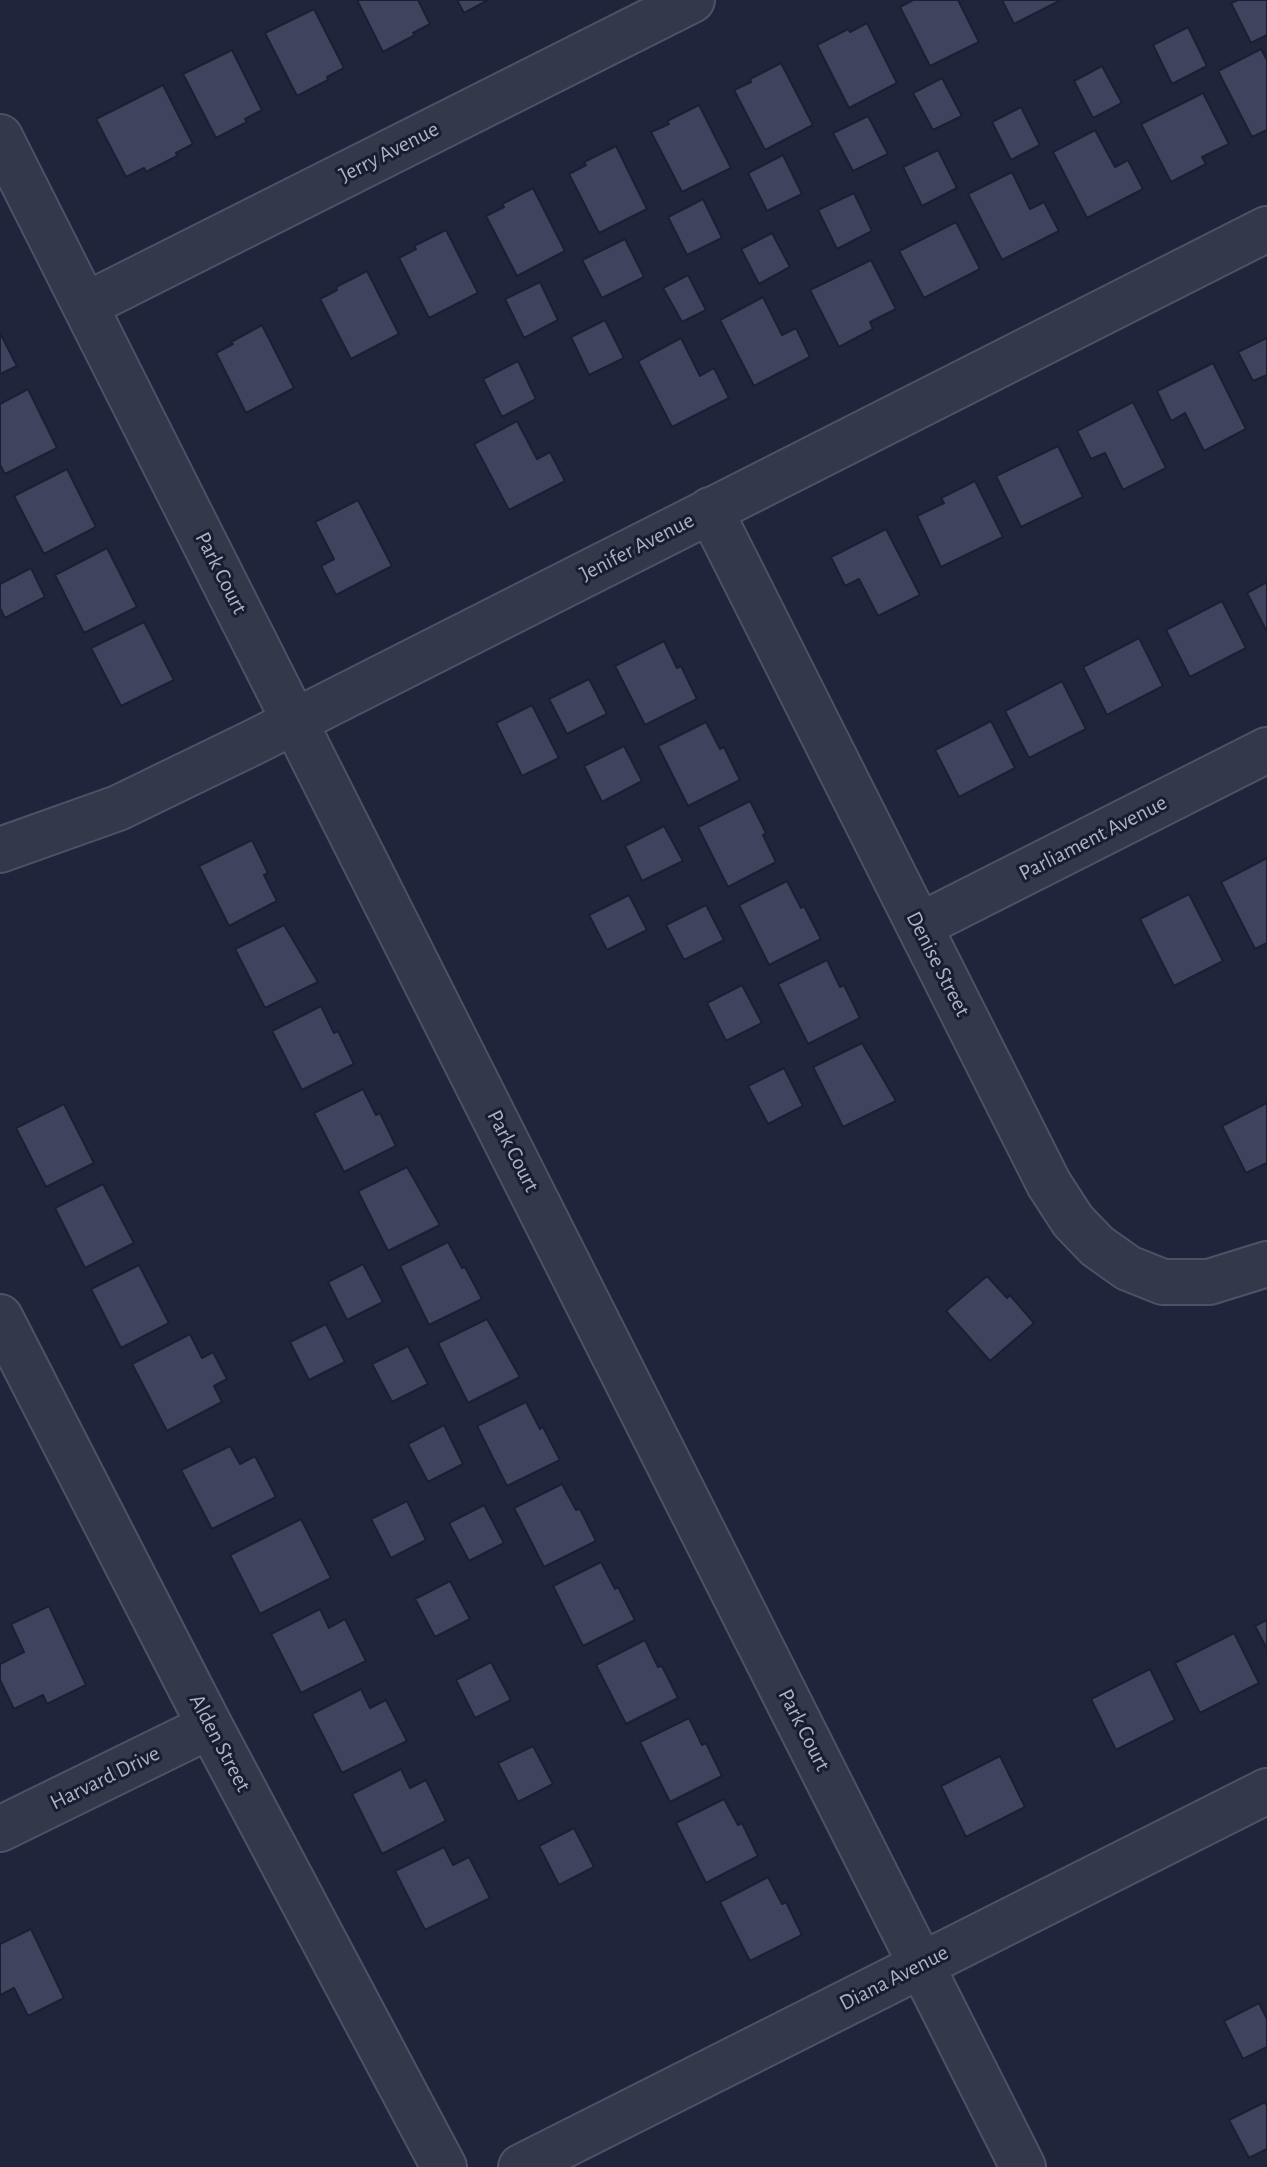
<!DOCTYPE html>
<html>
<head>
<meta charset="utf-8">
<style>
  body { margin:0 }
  canvas { display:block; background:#1f253b }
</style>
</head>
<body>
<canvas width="1267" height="2167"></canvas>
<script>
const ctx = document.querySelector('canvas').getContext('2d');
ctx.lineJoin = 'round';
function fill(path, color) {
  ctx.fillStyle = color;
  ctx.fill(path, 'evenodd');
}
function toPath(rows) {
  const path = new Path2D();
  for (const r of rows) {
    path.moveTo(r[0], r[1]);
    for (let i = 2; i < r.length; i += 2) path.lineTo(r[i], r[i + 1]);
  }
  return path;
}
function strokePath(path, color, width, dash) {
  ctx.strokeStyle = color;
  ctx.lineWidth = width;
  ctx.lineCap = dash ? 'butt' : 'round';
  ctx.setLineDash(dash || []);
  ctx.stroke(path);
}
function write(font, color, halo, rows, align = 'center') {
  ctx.font = font + ' "Alegreya Sans",sans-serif';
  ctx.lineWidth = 6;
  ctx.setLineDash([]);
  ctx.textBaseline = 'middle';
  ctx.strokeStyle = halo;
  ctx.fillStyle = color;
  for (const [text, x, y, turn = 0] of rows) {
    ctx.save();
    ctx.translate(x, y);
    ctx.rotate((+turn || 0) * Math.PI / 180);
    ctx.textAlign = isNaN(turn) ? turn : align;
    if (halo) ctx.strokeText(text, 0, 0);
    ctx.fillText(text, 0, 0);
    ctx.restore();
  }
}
const building = toPath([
  [357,0,418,0,430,24,413,33,415,35,383,52,357,0],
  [457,0,488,0,464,13,457,0],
  [913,0,958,0,979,42,930,66,900,7,913,0],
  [1002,0,1061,0,1014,24,1002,0],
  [1238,0,1267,0,1267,35,1251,43,1231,3,1238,0],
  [314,9,344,68,327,77,328,80,297,96,265,33,314,9],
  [867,23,897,83,849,108,817,45,848,29,850,32,867,23],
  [1188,27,1207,66,1172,84,1153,45,1188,27],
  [1261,49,1267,60,1267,130,1252,137,1218,71,1261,49],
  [232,50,262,110,245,119,247,122,216,138,183,74,232,50],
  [781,63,813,125,765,150,734,90,751,82,750,79,781,63],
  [1102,66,1122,103,1093,118,1074,81,1102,66],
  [942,78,962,116,933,130,913,93,942,78],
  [163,85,193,144,176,153,177,156,146,172,144,168,126,177,96,119,163,85],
  [1203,93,1229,144,1202,157,1206,164,1171,182,1141,124,1203,93],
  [699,105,731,168,682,192,651,132,669,124,667,121,699,105],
  [1021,107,1040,145,1011,160,992,122,1021,107],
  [868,116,888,154,853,171,833,133,868,116],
  [1095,130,1115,167,1128,160,1143,189,1087,218,1053,152,1095,130],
  [616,146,647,209,599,233,569,174,586,165,584,162,616,146],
  [938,150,957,188,922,206,903,167,938,150],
  [783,155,802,194,767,211,748,173,783,155],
  [1012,172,1030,209,1044,202,1059,231,1002,260,968,194,1012,172],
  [533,188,565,251,517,276,486,216,504,207,502,204,533,188],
  [854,193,872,231,837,249,818,210,854,193],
  [703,199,722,238,687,255,668,217,703,199],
  [956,222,980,269,924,298,899,251,956,222],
  [446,230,478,293,429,318,399,258,416,249,414,246,446,230],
  [772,233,790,267,759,284,741,249,772,233],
  [625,239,644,277,602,298,582,260,625,239],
  [871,260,896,309,870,322,873,329,839,347,810,290,871,260],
  [367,271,399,334,351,359,320,299,337,290,336,287,367,271],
  [688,275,706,310,682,322,663,288,688,275],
  [540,282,558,320,524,338,505,299,540,282],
  [763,297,782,335,796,328,810,357,754,386,720,320,763,297],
  [605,320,624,358,589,375,571,337,605,320],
  [262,325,294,388,246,413,216,353,233,344,231,342,262,325],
  [0,333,17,366,0,374,0,333],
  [681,338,700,376,714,368,729,398,672,427,638,361,681,338],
  [1267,338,1267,375,1253,381,1238,352,1267,338],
  [518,361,536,399,502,417,483,379,518,361],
  [1213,363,1246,429,1204,451,1185,413,1171,421,1157,391,1213,363],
  [28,389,57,448,5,474,0,465,0,404,28,389],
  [1133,402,1166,468,1123,490,1105,453,1091,459,1077,431,1133,402],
  [517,421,537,459,550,452,565,481,509,510,474,444,517,421],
  [1058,446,1083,497,1021,527,996,476,1058,446],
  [67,469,96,527,44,554,14,496,67,469],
  [975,481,1003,537,941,567,917,516,944,503,941,498,975,481],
  [358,500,392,566,336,595,321,566,334,559,315,522,358,500],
  [886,529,920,595,878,616,859,579,845,586,831,557,886,529],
  [107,548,137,607,84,633,55,575,107,548],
  [31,568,45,597,5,618,0,608,0,584,31,568],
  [1267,582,1267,632,1247,593,1267,582],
  [1222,601,1246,648,1190,677,1166,630,1222,601],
  [144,622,174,680,121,706,91,648,144,622],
  [1139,638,1163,686,1107,715,1083,667,1139,638],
  [664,641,677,668,681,666,697,699,645,725,615,666,664,641],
  [589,679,607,714,567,734,549,699,589,679],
  [1062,681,1086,729,1029,758,1005,711,1062,681],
  [532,705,559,758,522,776,496,723,532,705],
  [991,721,1015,768,959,797,935,750,991,721],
  [706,722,720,749,724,747,740,780,688,806,658,746,706,722],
  [624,746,642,781,602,802,584,766,624,746],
  [750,801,766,833,763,835,776,862,728,887,698,827,750,801],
  [664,826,683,861,642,881,625,846,664,826],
  [252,840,268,873,264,875,277,901,229,926,199,866,252,840],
  [1267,858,1267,943,1255,949,1221,882,1267,858],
  [787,881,801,908,804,906,821,939,769,965,739,905,787,881],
  [1189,894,1223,961,1174,986,1140,919,1189,894],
  [629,895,647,930,607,950,589,915,629,895],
  [706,905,724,940,684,960,666,925,706,905],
  [284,925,318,982,265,1008,235,949,284,925],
  [827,960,840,987,844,985,860,1018,808,1044,778,984,827,960],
  [742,985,762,1023,726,1041,707,1003,742,985],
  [321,1006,334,1033,338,1031,354,1064,302,1090,272,1031,321,1006],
  [862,1043,896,1101,843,1127,813,1067,862,1043],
  [784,1068,803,1106,768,1124,748,1086,784,1068],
  [363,1089,376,1115,380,1113,396,1146,344,1172,314,1113,363,1089],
  [1267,1103,1267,1163,1246,1173,1222,1126,1267,1103],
  [64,1104,94,1163,46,1187,16,1128,64,1104],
  [407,1167,440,1225,388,1251,358,1191,407,1167],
  [103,1184,134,1243,85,1268,55,1208,103,1184],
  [448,1242,462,1268,465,1267,482,1299,429,1325,400,1266,448,1242],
  [363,1264,383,1302,347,1320,328,1282,363,1264],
  [139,1265,169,1323,121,1348,91,1289,139,1265],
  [987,1276,1007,1298,1010,1295,1034,1323,990,1361,946,1311,987,1276],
  [487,1319,520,1377,468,1403,438,1343,487,1319],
  [326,1324,345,1362,309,1380,290,1342,326,1324],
  [190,1334,202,1358,213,1352,227,1379,214,1386,222,1402,167,1431,132,1364,190,1334],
  [408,1346,428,1384,392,1402,372,1364,408,1346],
  [526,1402,540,1429,543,1427,560,1460,507,1486,477,1426,526,1402],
  [444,1425,463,1464,428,1482,408,1444,444,1425],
  [230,1446,240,1464,255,1456,276,1497,212,1529,181,1470,230,1446],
  [562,1484,576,1510,580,1509,596,1541,544,1567,514,1508,562,1484],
  [407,1501,426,1540,391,1558,371,1519,407,1501],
  [484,1505,504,1543,469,1561,449,1523,484,1505],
  [301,1519,331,1578,260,1614,230,1555,301,1519],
  [601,1562,615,1589,618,1587,635,1620,583,1646,553,1586,601,1562],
  [450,1581,470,1619,435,1637,415,1599,450,1581],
  [49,1606,86,1685,47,1704,43,1695,14,1709,0,1680,0,1664,24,1652,11,1624,49,1606],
  [320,1609,329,1628,345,1619,366,1661,301,1693,271,1634,320,1609],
  [1267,1620,1267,1649,1255,1626,1267,1620],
  [1234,1633,1259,1683,1200,1713,1175,1663,1234,1633],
  [645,1640,658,1667,662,1666,678,1698,626,1724,596,1665,645,1640],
  [491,1662,511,1700,475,1718,456,1680,491,1662],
  [1150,1669,1175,1720,1116,1750,1091,1699,1150,1669],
  [361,1689,370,1708,386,1700,407,1741,342,1773,312,1714,361,1689],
  [689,1718,702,1745,706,1743,722,1776,670,1802,640,1742,689,1718],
  [533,1746,553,1784,518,1802,498,1763,533,1746],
  [1000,1756,1025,1807,966,1837,941,1786,1000,1756],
  [401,1769,410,1788,426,1780,446,1821,382,1854,352,1794,401,1769],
  [724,1799,738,1825,742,1823,758,1856,706,1883,676,1823,724,1799],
  [574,1828,594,1867,559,1885,539,1846,574,1828],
  [444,1847,453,1865,469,1857,490,1898,425,1930,395,1871,444,1847],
  [768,1877,782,1904,786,1902,802,1935,750,1961,720,1902,768,1877],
  [31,1929,64,1998,28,2016,14,1988,0,1995,0,1944,31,1929],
  [1259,2003,1267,2019,1267,2047,1243,2059,1224,2021,1259,2003],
  [1265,2102,1267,2106,1267,2149,1249,2158,1229,2120,1265,2102]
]);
const minor = toPath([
  [0,137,1023,2167],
  [86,305,692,0],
  [710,510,1049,1184,1073,1221,1097,1246,1128,1268,1163,1282,1209,1282,1267,1264],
  [0,850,118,808,254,742,1267,229],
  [919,926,1267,750],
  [0,1317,210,1726,444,2167],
  [0,1829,210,1726],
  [521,2167,1267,1791]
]);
const streetNames = [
  ["Jerry Avenue",389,152,-27],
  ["Jenifer Avenue",637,547,-27],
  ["Park Court",221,573,63],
  ["Parliament Avenue",1093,838,-27],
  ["Denise Street",938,964,63],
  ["Park Court",513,1151,63],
  ["Park Court",804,1730,63],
  ["Alden Street",220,1743,62],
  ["Harvard Drive",105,1778,-26],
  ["Diana Avenue",894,1978,-27]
];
fill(building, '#3e435e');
strokePath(building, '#1a1f32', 2);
strokePath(minor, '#4e5266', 48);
strokePath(minor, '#33384b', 44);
write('22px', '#aeb2c8', '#191d30', streetNames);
</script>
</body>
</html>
